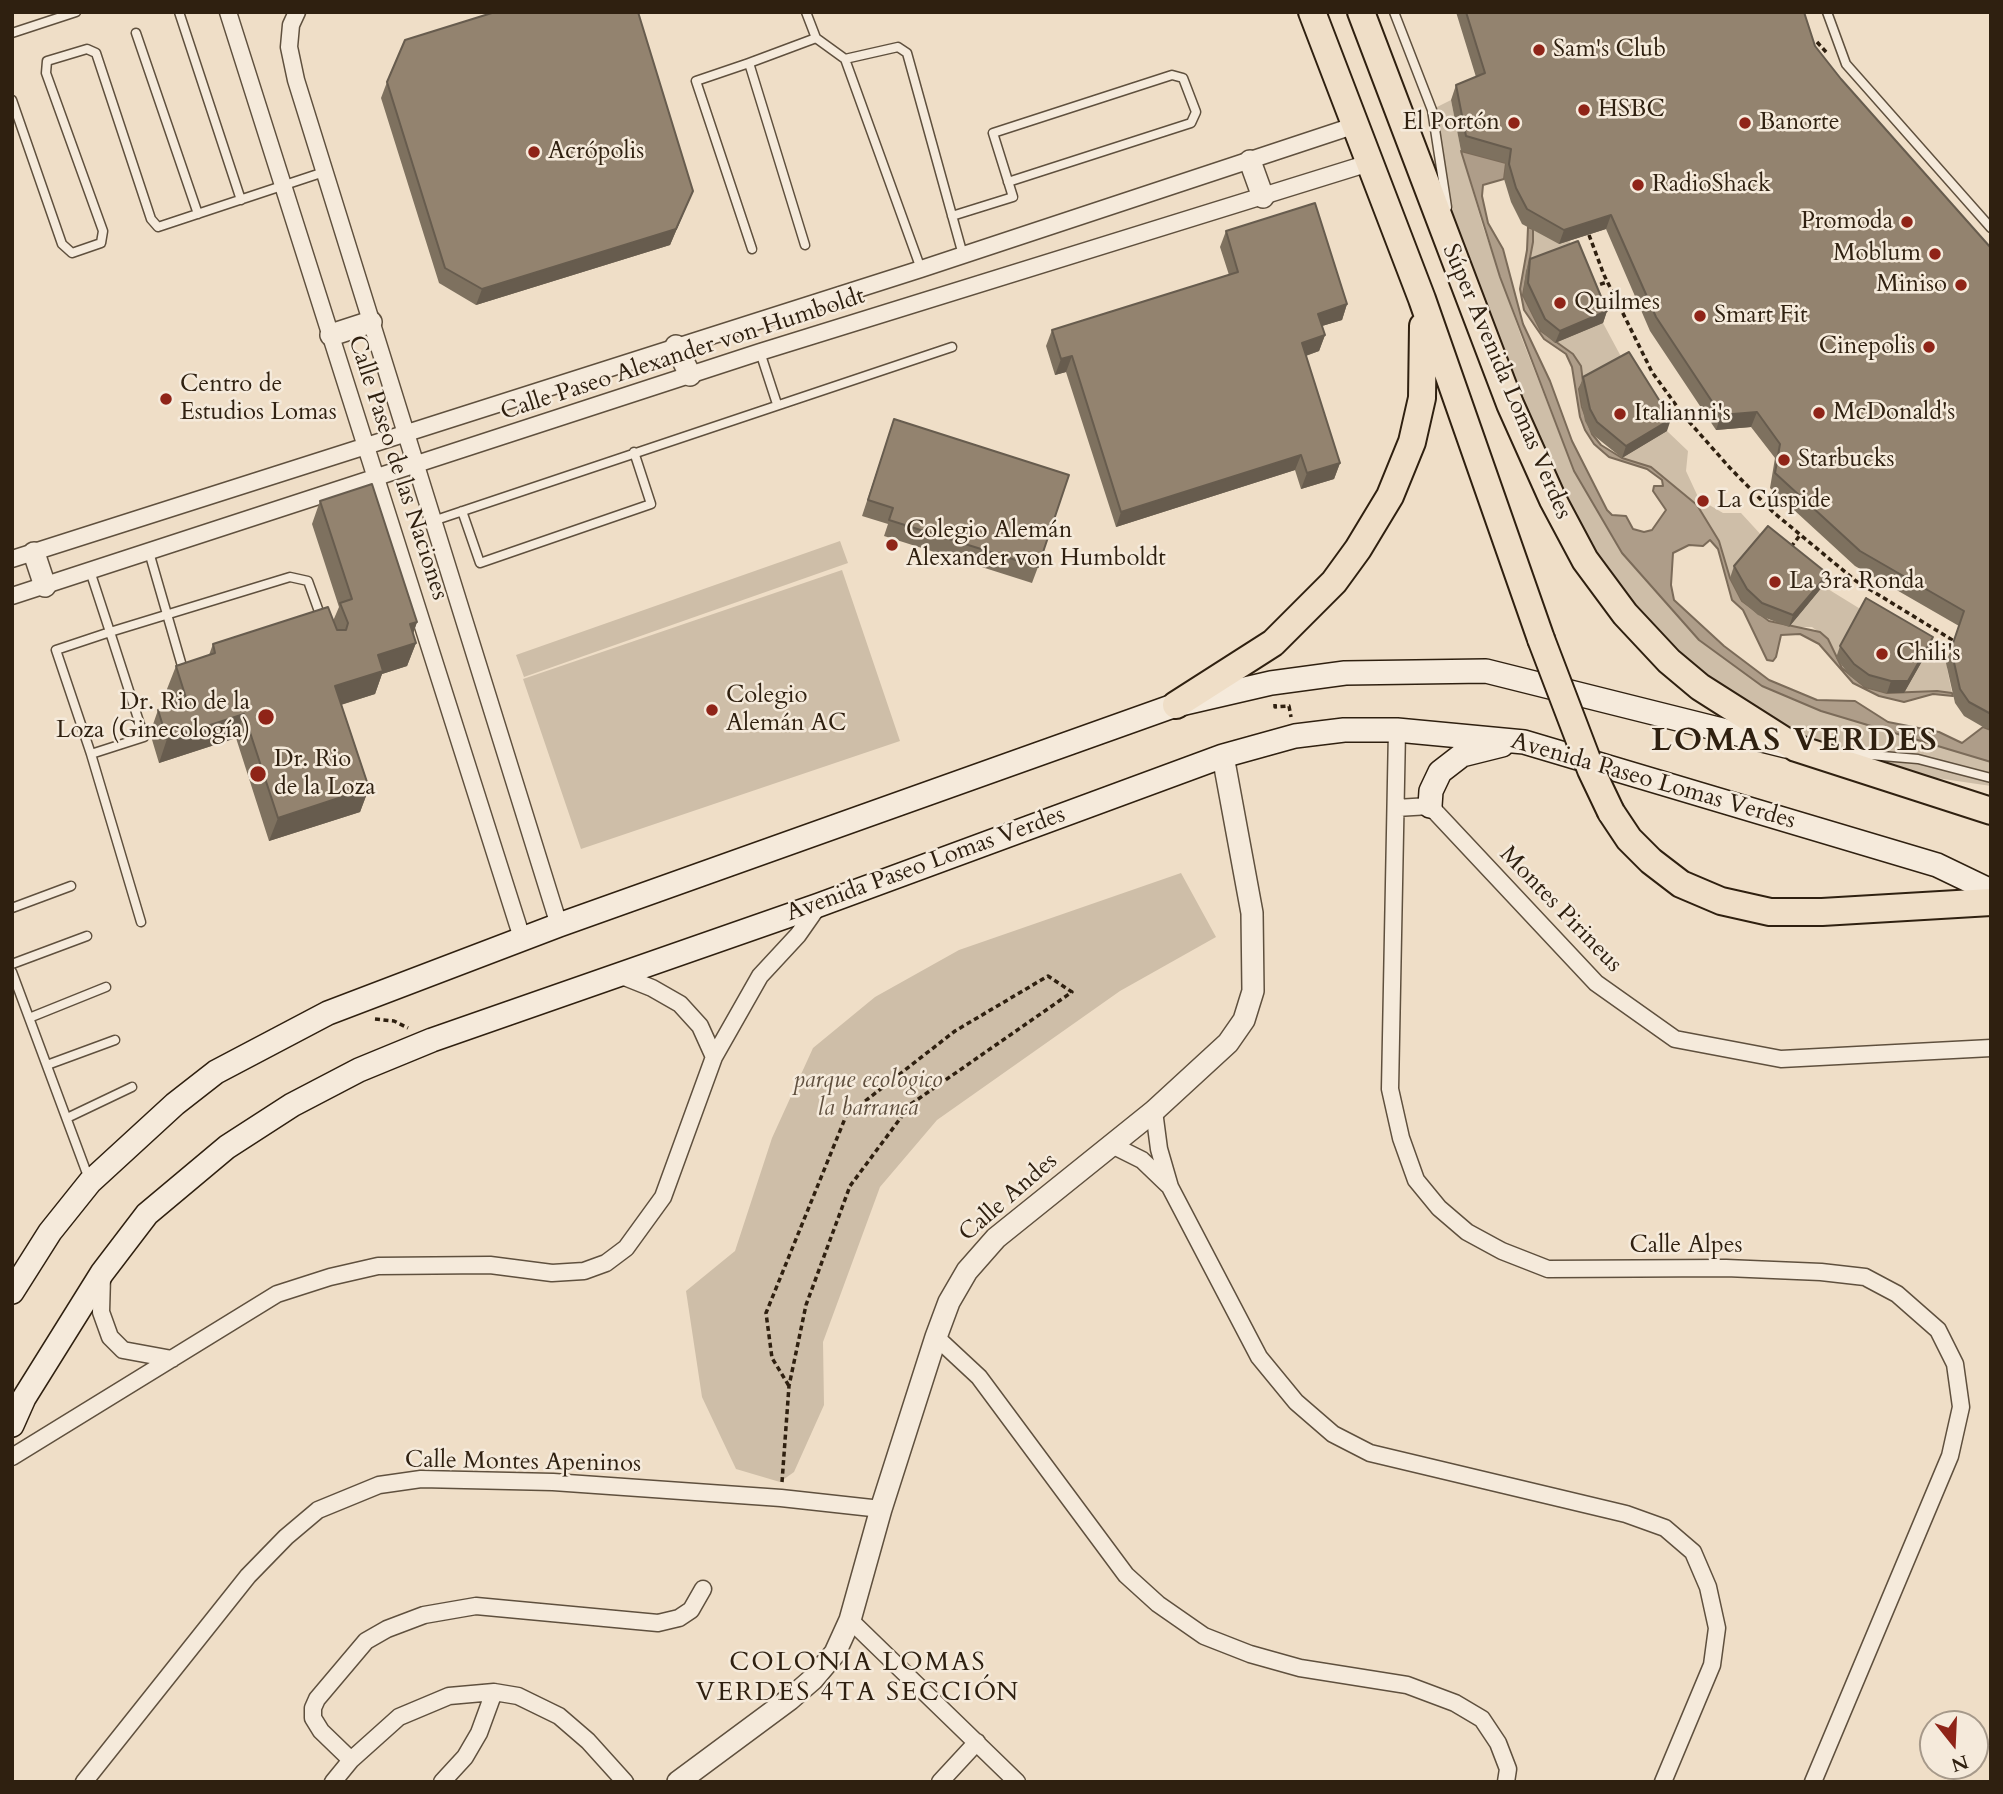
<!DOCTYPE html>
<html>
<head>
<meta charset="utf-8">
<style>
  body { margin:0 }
  #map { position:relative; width:2003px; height:1794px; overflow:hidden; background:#efdec7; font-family:Cardo,serif }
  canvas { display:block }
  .frame { position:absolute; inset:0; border:14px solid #2f2010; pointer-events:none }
  .north { position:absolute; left:1919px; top:1710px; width:70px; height:70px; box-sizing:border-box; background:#f5eadb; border:2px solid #a6998a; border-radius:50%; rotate:162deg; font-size:19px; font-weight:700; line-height:28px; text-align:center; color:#2f2010 }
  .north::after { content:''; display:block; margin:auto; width:24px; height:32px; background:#8f2418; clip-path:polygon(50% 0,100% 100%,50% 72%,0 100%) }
</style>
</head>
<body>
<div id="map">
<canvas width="2003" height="1794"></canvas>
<div class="frame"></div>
<div class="north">N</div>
</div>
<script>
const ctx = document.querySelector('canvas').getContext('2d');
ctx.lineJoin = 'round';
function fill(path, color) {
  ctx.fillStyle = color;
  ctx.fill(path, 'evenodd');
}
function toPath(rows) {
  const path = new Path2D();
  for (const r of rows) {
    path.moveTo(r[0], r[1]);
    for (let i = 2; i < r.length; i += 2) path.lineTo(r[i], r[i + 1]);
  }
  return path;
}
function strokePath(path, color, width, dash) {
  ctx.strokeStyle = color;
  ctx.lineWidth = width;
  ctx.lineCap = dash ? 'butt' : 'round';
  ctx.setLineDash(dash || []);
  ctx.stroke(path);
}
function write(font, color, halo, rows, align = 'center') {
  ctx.font = font + ' Cardo,serif';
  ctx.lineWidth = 5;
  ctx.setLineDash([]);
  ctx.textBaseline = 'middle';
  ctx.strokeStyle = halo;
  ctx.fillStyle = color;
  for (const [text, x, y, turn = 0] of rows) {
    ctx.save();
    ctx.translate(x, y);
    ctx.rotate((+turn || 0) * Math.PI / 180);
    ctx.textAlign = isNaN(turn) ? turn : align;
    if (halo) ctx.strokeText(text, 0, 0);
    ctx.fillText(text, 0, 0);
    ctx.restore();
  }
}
const green = toPath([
  [1451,100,1461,151,1483,227,1522,339,1574,471,1622,553,1762,686,1892,732,1991,762,1991,786,1923,776,1802,743,1747,708,1690,661,1631,600,1595,556,1562,497,1521,403,1454,222,1435,108],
  [1533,229,1569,239,1573,253,1526,271],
  [1603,323,1625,364,1583,382,1564,347,1555,343],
  [1667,431,1688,451,1686,471,1699,499,1723,513,1741,513,1764,538,1730,578,1719,541,1697,505,1651,467,1622,458],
  [840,541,848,563,524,677,516,655],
  [842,570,900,741,581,849,523,679],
  [1823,586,1862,610,1836,658,1828,639,1812,627,1789,627],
  [1929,649,1949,658,1947,668,1952,693,1904,693],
  [1181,873,1216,937,1120,991,937,1120,880,1187,823,1342,824,1405,794,1472,780,1482,736,1469,702,1397,686,1291,735,1251,772,1138,813,1048,875,997,959,950]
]);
const water = toPath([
  [1461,151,1506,163,1504,179,1483,185,1482,196,1488,223,1503,249,1523,324,1550,381,1572,441,1607,510,1612,515,1626,516,1633,529,1644,532,1652,530,1666,510,1653,491,1654,486,1663,486,1662,480,1647,469,1609,457,1594,444,1585,430,1580,417,1572,367,1566,354,1544,339,1524,310,1520,289,1527,250,1528,227,1533,229,1533,242,1523,295,1541,331,1573,354,1581,366,1583,382,1579,389,1582,407,1592,434,1601,445,1622,458,1651,467,1697,505,1719,541,1730,578,1742,601,1769,621,1820,632,1828,639,1842,668,1865,687,1887,693,1937,691,1952,693,1953,696,1933,694,1904,702,1879,696,1853,683,1819,644,1800,634,1781,635,1776,657,1773,661,1767,660,1743,610,1732,600,1718,549,1710,540,1703,546,1689,545,1673,553,1671,585,1674,600,1724,646,1769,680,1817,700,1855,701,1888,722,1939,732,1962,743,1983,727,1991,730,1991,762,1821,711,1762,686,1699,640,1622,553,1574,471,1500,277,1461,151]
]);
const path = toPath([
  [1817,42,1827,53],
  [1589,235,1604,275,1652,372,1684,416,1730,468,1773,512,1856,581,1954,641],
  [1592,287,1607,282],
  [1791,547,1800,535],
  [1275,704,1275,707,1289,706,1291,717],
  [375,1019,394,1021,408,1028],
  [782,1482,789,1386,806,1305,850,1186,911,1104,1072,992,1048,976,955,1031,846,1116,766,1313,772,1358,789,1386]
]);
const service = toPath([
  [179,12,241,200],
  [806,12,816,38,845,59],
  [1394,12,1432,110,1447,207],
  [1827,12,1846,64,1991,228],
  [12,33,76,12],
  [136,33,198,214],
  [749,63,696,81,752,249],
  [12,100,62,244,72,253,101,243,103,231,46,73,47,61,87,49,96,53,151,219,158,227,324,172],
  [952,216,1013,197,993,133,1172,75,1183,78,1196,112,1191,123,1008,182],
  [805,245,749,63,816,38],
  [921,269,845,59,898,47,907,53,963,255],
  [760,352,777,404],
  [462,511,480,563,651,504,634,452],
  [433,521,952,347],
  [149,552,182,666],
  [90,571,110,632,144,737,91,754,56,650,110,632,290,577,308,581,322,620],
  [1846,753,1918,759,1991,778],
  [91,754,141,922],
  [12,908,71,886],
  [12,964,87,936],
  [12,972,89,1179],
  [29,1018,106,987],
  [47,1065,115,1040],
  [67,1118,132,1087]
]);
const minor = toPath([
  [228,12,522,938],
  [297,12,291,25,289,47,296,80,559,925],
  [12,559,921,269,1356,125],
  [12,596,760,352,1369,163],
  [1397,730,1390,1089,1401,1138,1416,1180,1439,1208,1467,1232,1502,1251,1548,1269,1726,1268,1821,1272,1865,1277,1897,1294,1938,1330,1955,1364,1961,1407,1950,1456,1813,1782],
  [1396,808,1430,806,1596,983,1675,1039,1781,1059,1991,1048],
  [617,974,652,988,680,1004,700,1026,714,1057],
  [1154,1111,1159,1149,1170,1187,1259,1357,1296,1402,1333,1434,1370,1453,1626,1514,1665,1528,1693,1552,1708,1587,1717,1628,1712,1665,1663,1782],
  [1112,1145,1142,1160,1168,1185],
  [102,1276,101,1312,110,1337,123,1350,172,1359],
  [936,1337,979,1377,1126,1575,1158,1604,1204,1636,1250,1654,1300,1668,1407,1685,1455,1703,1482,1719,1498,1743,1508,1769,1506,1782],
  [12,1457,277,1294,330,1277,378,1266,490,1265,552,1273,584,1271,606,1263,626,1248,663,1197,714,1057,760,976,798,935,819,905],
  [850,1620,1017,1782],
  [351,1760,321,1731,313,1718,313,1708,317,1699,366,1641,387,1629,424,1615,476,1606,658,1623,679,1618,691,1610,703,1589],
  [84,1782,248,1576,286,1537,318,1510,379,1485,421,1479,553,1482,781,1498,881,1509],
  [333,1782,351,1760,399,1717,449,1696,494,1692,518,1696,559,1716,588,1741,625,1782],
  [442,1782,465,1757,479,1733,494,1692],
  [940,1782,977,1742]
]);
const tertiary = toPath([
  [1250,161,1263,197],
  [331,335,371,322],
  [676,346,690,375],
  [34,553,45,586],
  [678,1782,790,1699,813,1679,835,1653,850,1620,881,1509,936,1337,949,1302,967,1271,996,1238,1154,1111,1228,1043,1244,1020,1253,991,1252,913,1223,756]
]);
const secondary = toPath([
  [1430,806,1431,791,1440,772,1462,755,1502,745],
  [12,1292,50,1232,90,1182,175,1104,216,1072,328,1013,559,925,1176,705,1271,683,1345,673,1486,671,1786,746],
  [12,1425,24,1398,102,1273,147,1214,227,1147,292,1105,359,1070,432,1040,819,905,1223,756,1295,736,1344,730,1397,730,1524,742,1937,865,1991,891]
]);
const primary = toPath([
  [1312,12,1422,299,1541,639],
  [1361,12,1510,404,1553,500,1585,560,1625,614,1669,661,1700,687,1796,748,1991,811],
  [1176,705,1273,643,1334,582,1358,549,1390,496,1412,442,1422,398,1423,326],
  [1611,812,1629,839,1651,861,1681,884,1721,901,1770,912,1822,912,1991,902]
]);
const primaryBridge = toPath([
  [1541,639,1591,770,1611,812]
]);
const wall = toPath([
  [1456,12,1804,12,1815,46,1841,79,1991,248,1991,729,1983,727,1964,716,1955,703,1946,663,1959,626,1855,566,1770,488,1775,458,1751,427,1716,430,1650,331,1606,229,1559,244,1522,224,1511,202,1504,179,1506,163,1461,151,1451,100,1456,85,1476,77],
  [387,82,693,191,670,245,476,305,439,283,381,98],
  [1226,231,1347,304,1342,320,1322,326,1325,335,1319,351,1306,356,1340,463,1334,479,1301,489,1295,470,1116,527,1066,372,1055,375,1046,346,1052,330,1229,275,1220,247],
  [1530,259,1607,311,1603,323,1555,343,1541,331,1523,295,1526,271],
  [1583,377,1667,431,1622,458,1592,434,1585,421,1579,389],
  [894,419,1038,567,1032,583,884,536,888,524,862,516],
  [320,501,417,622,413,634,416,643,407,666,382,674,375,694,341,705,369,788,360,812,269,841,236,738,159,763,150,733,158,710,172,705,167,689,176,666,209,655,213,644,333,621,339,607,312,524],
  [1734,566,1828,574,1823,586,1789,627,1758,615,1742,601,1730,578],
  [1933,637,1929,649,1904,693,1887,693,1865,687,1850,676,1836,658,1840,646]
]);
const shadedWall = toPath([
  [693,191,670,245,476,305,482,289],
  [1611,215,1606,229,1559,244,1564,230],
  [1347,304,1342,320,1312,329,1318,314],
  [1607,311,1603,323,1555,343,1560,331],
  [1325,335,1319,351,1296,359,1302,343],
  [1072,356,1066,372,1055,375,1061,359],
  [1757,412,1751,427,1716,430,1721,415],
  [1671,419,1667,431,1622,458,1626,446],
  [1301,455,1295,470,1116,527,1121,512],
  [1340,463,1334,479,1301,489,1307,473],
  [1828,574,1823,586,1789,627,1793,615],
  [417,622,409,645,410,624],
  [1933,637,1929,649,1904,693,1887,693,1891,681],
  [416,643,407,666,382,674,375,694,327,709,335,686,378,655],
  [244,714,236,738,159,763,167,739],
  [369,788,360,812,269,841,278,818]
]);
const building = toPath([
  [495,12,638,12,693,191,676,229,482,289,445,268,387,82,405,40,495,12],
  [1466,12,1804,12,1815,46,1841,79,1991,248,1991,714,1969,702,1960,689,1951,649,1964,611,1860,551,1775,473,1780,444,1757,412,1721,415,1656,317,1611,215,1564,230,1527,209,1516,188,1509,164,1511,149,1466,136,1456,85,1485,73,1466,12],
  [1315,203,1347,304,1318,314,1325,335,1302,343,1340,463,1307,473,1301,455,1121,512,1072,356,1061,359,1052,330,1238,272,1226,231,1315,203],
  [1578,241,1607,311,1560,331,1545,319,1528,283,1530,259,1578,241],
  [1629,352,1671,419,1626,446,1597,422,1590,409,1583,377,1629,352],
  [894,419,1069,475,1038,567,889,520,893,508,868,500,894,419],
  [372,484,417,622,410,624,416,643,378,655,383,671,335,686,369,788,278,818,244,714,167,739,158,710,187,701,176,666,215,653,213,644,328,607,337,630,346,630,348,623,340,603,352,599,320,501,372,484],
  [1768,526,1828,574,1793,615,1762,603,1747,589,1734,566,1768,526],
  [1866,598,1933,637,1908,681,1891,681,1869,675,1854,664,1840,646,1866,598]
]);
const markers = [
  [1539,50,7,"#8f2418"],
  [1584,110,7,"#8f2418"],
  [1514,123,7,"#8f2418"],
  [1745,123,7,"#8f2418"],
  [534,152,7,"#8f2418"],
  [1638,185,7,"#8f2418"],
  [1907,222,7,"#8f2418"],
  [1935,254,7,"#8f2418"],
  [1961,285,7,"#8f2418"],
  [1560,303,7,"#8f2418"],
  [1700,316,7,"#8f2418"],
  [1929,347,7,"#8f2418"],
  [166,399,7,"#8f2418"],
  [1819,413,7,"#8f2418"],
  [1620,414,7,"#8f2418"],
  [1784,460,7,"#8f2418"],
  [1703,501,7,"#8f2418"],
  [892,545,7,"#8f2418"],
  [1775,582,7,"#8f2418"],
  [1882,654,7,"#8f2418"],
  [712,710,7,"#8f2418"],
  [266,717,9,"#8f2418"],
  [258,774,9,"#8f2418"]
];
const poiNames = [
  ["Sam's Club",1553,50],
  ["HSBC",1598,110],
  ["El Portón",1500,123,"right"],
  ["Banorte",1759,123],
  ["Acrópolis",548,152],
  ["RadioShack",1652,185],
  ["Promoda",1893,222,"right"],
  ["Moblum",1921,254,"right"],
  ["Miniso",1947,285,"right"],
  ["Quilmes",1574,303],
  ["Smart Fit",1714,316],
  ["Cinepolis",1915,347,"right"],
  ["Centro de",180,385],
  ["Estudios Lomas",180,413],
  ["McDonald's",1833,413],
  ["Italianni's",1634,414],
  ["Starbucks",1798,460],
  ["La Cúspide",1717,501],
  ["Colegio Alemán",906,531],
  ["Alexander von Humboldt",906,559],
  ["La 3ra Ronda",1789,582],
  ["Chili's",1896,654],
  ["Colegio",726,696],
  ["Alemán AC",726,724],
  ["Dr. Rio de la",250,703,"right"],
  ["Loza (Ginecología)",250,731,"right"],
  ["Dr. Rio",274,760],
  ["de la Loza",274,788]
];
const streetNames = [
  ["Calle Paseo Alexander von Humboldt",683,355,-18],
  ["Súper Avenida Lomas Verdes",1506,382,67],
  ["Calle Paseo de las Naciones",397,468,72],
  ["Avenida Paseo Lomas Verdes",1653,782,16],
  ["Avenida Paseo Lomas Verdes",926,865,-20],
  ["Montes Pirineus",1560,910,46],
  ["Calle Andes",1009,1198,-41],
  ["Calle Alpes",1686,1246],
  ["Calle Montes Apeninos",523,1463,1]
];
const parkNames = [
  ["parque ecologico",868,1081],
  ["la barranca",868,1109]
];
const neighbourhoodNames = [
  ["COLONIA LOMAS",858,1664],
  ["VERDES 4TA SECCIÓN",858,1694]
];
const districtNames = [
  ["LOMAS VERDES",1795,743]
];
fill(green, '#cebea8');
fill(water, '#ae9d89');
strokePath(water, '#7b6b59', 2);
strokePath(service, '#5f503e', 11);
strokePath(minor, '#5f503e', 19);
strokePath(tertiary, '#5f503e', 24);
strokePath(secondary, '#2f2010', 26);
strokePath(primary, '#2f2010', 30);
strokePath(path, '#2f2010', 3.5, [5, 3.5]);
strokePath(service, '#f5eadb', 8);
strokePath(minor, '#f5eadb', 16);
strokePath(tertiary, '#f5eadb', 21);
strokePath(secondary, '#f5eadb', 23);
strokePath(primary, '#efdec7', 26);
strokePath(primaryBridge, '#2f2010', 30, []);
strokePath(primaryBridge, '#efdec7', 26);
fill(wall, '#7e715f');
fill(shadedWall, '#675c4e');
fill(building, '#93836f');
strokePath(building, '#675c4e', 2);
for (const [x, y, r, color] of markers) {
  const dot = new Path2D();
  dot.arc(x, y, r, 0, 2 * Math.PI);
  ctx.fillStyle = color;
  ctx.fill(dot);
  strokePath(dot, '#f5eadb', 2.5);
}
write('24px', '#2f2010', '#f5eadb', poiNames, 'left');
write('24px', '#2f2010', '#f5eadb', streetNames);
write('italic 24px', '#5f4f3e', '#f5eadb', parkNames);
ctx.letterSpacing = '2px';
write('26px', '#2f2010', '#f5eadb', neighbourhoodNames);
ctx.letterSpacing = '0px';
ctx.letterSpacing = '2px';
write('bold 32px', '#2f2010', '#f5eadb', districtNames);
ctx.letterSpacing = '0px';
</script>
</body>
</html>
